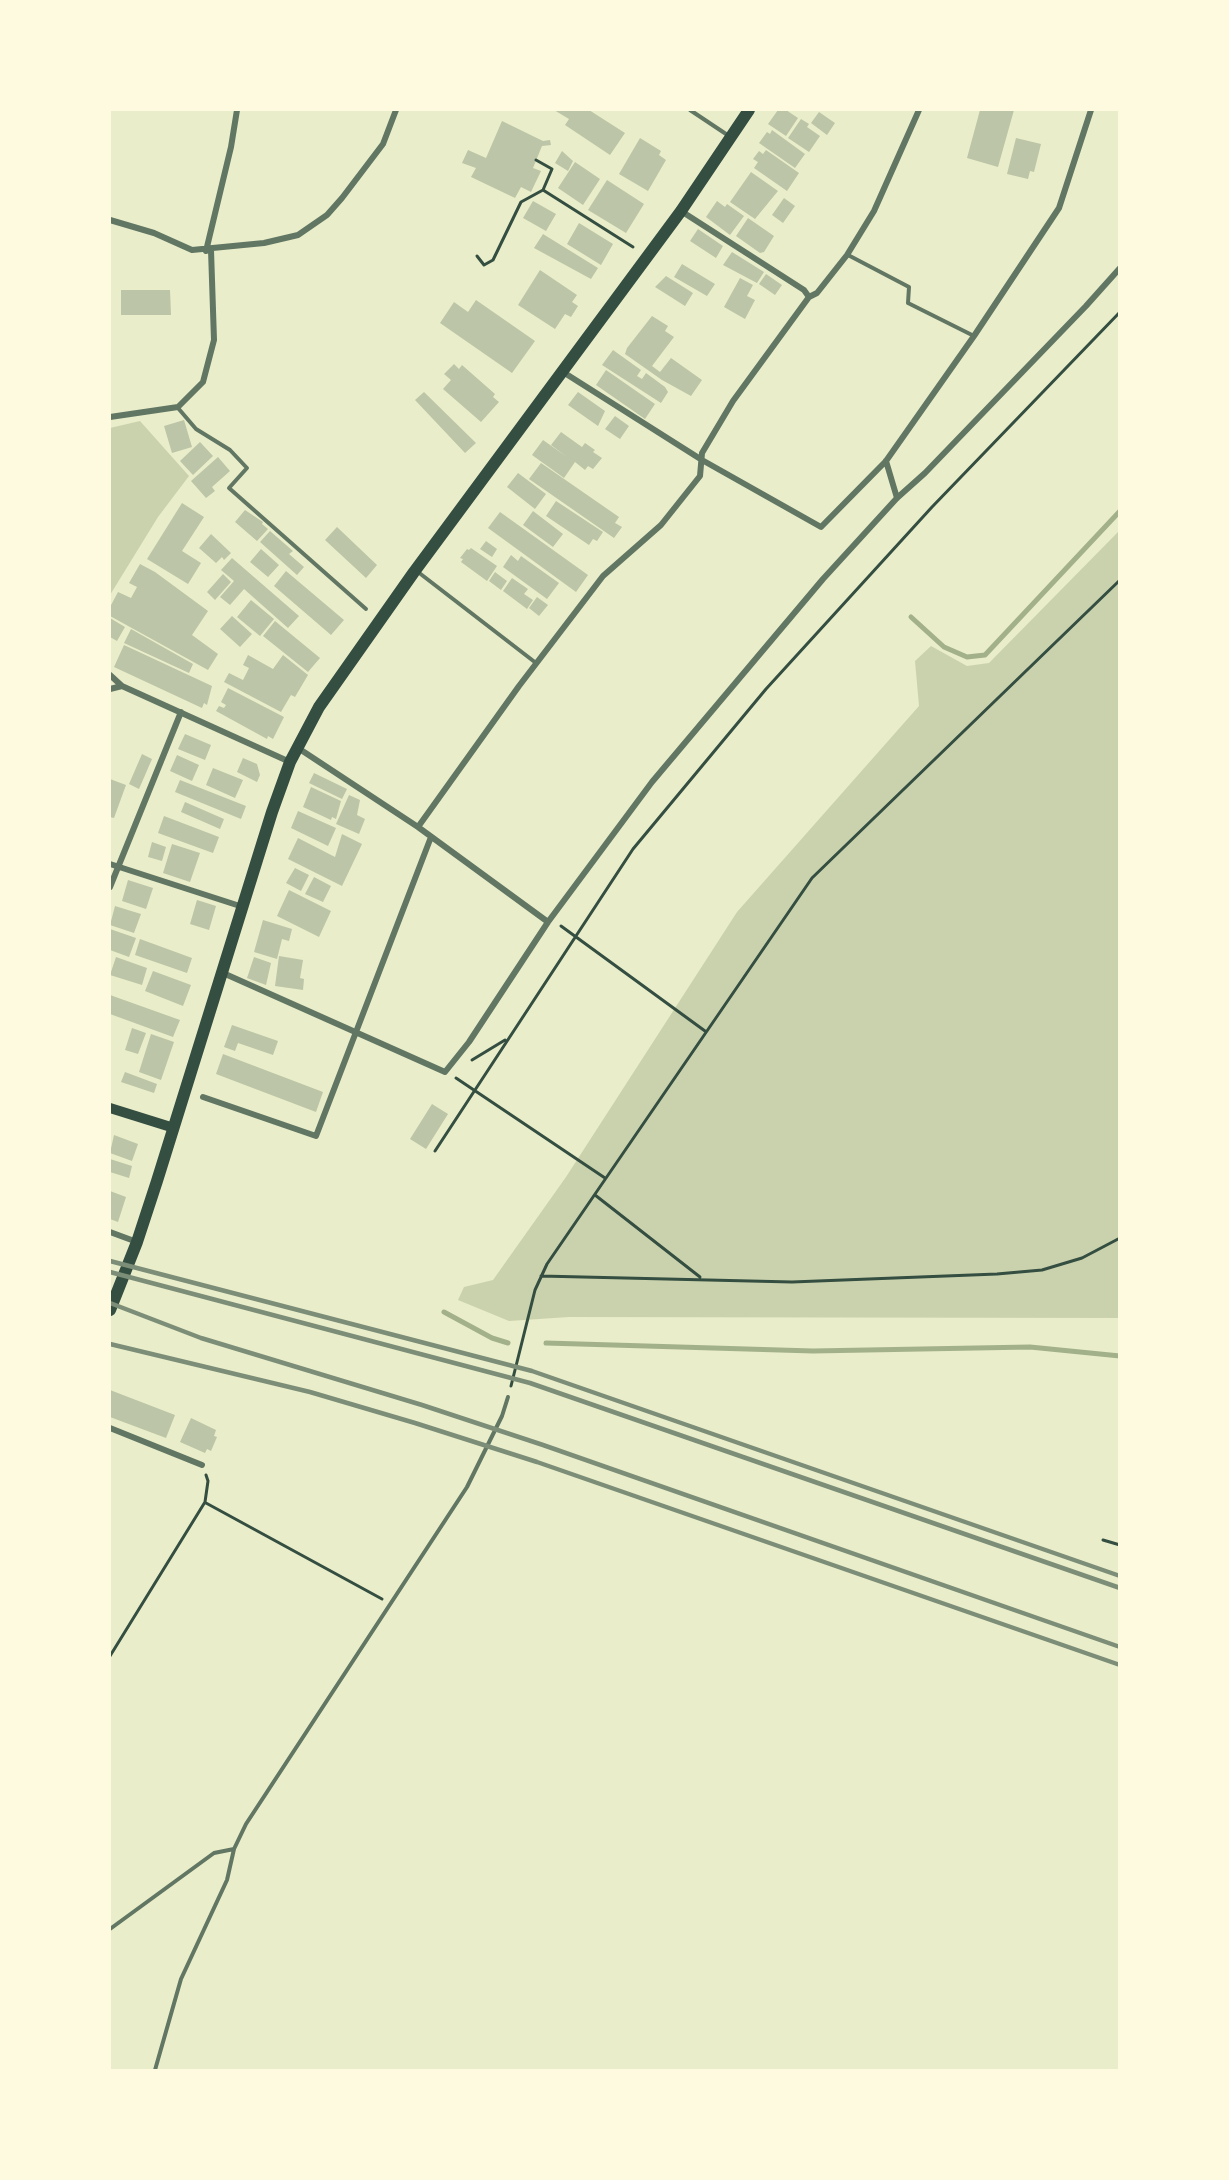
<!DOCTYPE html>
<html>
<head>
<meta charset="utf-8">
<style>
  body { margin:0 }
  #map { position:relative; width:1229px; height:2180px; overflow:hidden; background:#e9edc9; font-family:"Nunito Sans",sans-serif }
  canvas { display:block }
  .frame { position:absolute; inset:0; border:111px solid #fefae0; pointer-events:none }
</style>
</head>
<body>
<div id="map">
<canvas width="1229" height="2180"></canvas>
<div class="frame"></div>
</div>
<script>
const ctx = document.querySelector('canvas').getContext('2d');
ctx.lineJoin = 'round';
function fill(path, color) {
  ctx.fillStyle = color;
  ctx.fill(path, 'evenodd');
}
function toPath(rows) {
  const path = new Path2D();
  for (const r of rows) {
    path.moveTo(r[0], r[1]);
    for (let i = 2; i < r.length; i += 2) path.lineTo(r[i], r[i + 1]);
  }
  return path;
}
function strokePath(path, color, width, dash) {
  ctx.strokeStyle = color;
  ctx.lineWidth = width;
  ctx.lineCap = dash ? 'butt' : 'round';
  ctx.setLineDash(dash || []);
  ctx.stroke(path);
}
const green = toPath([
  [140,421,189,476,158,517,110,595,110,428],
  [1119,531,1119,1318,569,1317,509,1321,458,1300,464,1287,493,1280,566,1177,737,912,919,706,915,661,931,646,967,666,989,663]
]);
const stream = toPath([
  [911,617,944,647,967,657,985,655,1120,511],
  [444,1312,492,1338,508,1343],
  [546,1343,813,1351,1030,1347,1120,1356]
]);
const building = toPath([
  [554,110,589,110,625,133,610,155,565,125,569,119],
  [778,110,786,110,798,118,786,136,768,124],
  [980,110,1014,110,998,167,967,158],
  [819,112,835,123,827,135,811,123],
  [801,119,809,124,807,127,820,136,809,152,788,138],
  [502,121,543,141,550,140,551,145,542,146,533,168,541,171,531,192,521,187,515,198,471,177,476,168,462,163,468,150,486,158],
  [772,130,805,154,795,168,759,143,767,132,770,134],
  [640,138,661,151,659,155,666,160,648,191,619,174],
  [1016,138,1041,144,1034,172,1030,171,1028,179,1007,174],
  [766,150,799,173,787,191,754,168,758,162,753,159,759,151,763,154],
  [562,151,573,161,568,171,555,163],
  [575,162,600,179,583,205,558,188],
  [751,172,778,191,755,219,730,202],
  [607,180,644,204,626,233,588,210],
  [784,198,795,206,783,223,772,215],
  [533,201,556,214,546,231,523,218],
  [717,201,725,207,727,204,744,216,730,235,706,217],
  [748,218,774,236,764,252,760,253,736,236],
  [579,223,613,244,601,265,567,244],
  [698,229,723,246,716,258,690,241],
  [543,234,598,268,591,279,534,248],
  [732,252,764,272,757,283,723,265],
  [682,264,715,284,707,296,674,277],
  [540,270,577,295,572,302,578,306,571,317,565,314,555,329,518,305],
  [766,274,782,285,775,295,759,284],
  [666,276,693,293,685,306,655,287],
  [740,278,753,285,747,296,755,300,745,319,724,307],
  [121,290,170,290,171,315,121,315],
  [476,300,535,341,512,373,440,323,454,302,468,312],
  [652,316,668,326,665,331,674,337,652,366,660,372,671,358,702,380,691,396,662,380,625,354,627,348],
  [613,350,641,370,637,376,642,379,646,373,665,387,668,392,661,403,602,365],
  [454,364,459,369,462,365,495,394,493,397,499,402,481,422,443,389,451,380,444,374],
  [606,370,655,404,645,419,596,385],
  [424,392,476,443,465,453,415,400],
  [578,392,605,411,598,426,568,405],
  [615,416,629,426,620,439,605,429],
  [184,420,192,447,172,453,164,426],
  [561,432,582,447,585,443,595,450,593,452,602,458,593,469,588,466,585,470,575,462,564,478,532,455,543,440,567,457,551,445],
  [200,442,213,456,193,475,180,461],
  [218,457,230,471,212,487,215,491,206,498,191,481],
  [541,463,619,517,615,523,622,527,614,538,529,479],
  [518,473,546,494,535,509,507,487],
  [556,501,603,532,597,541,593,539,589,545,546,516],
  [182,503,204,517,182,551,201,563,188,584,147,559],
  [245,510,263,522,262,524,268,529,257,541,235,522],
  [533,511,563,534,553,547,523,525],
  [500,512,588,575,576,592,488,528],
  [337,527,377,565,366,578,325,540],
  [270,531,293,551,289,554,304,567,297,575,260,542],
  [211,534,231,553,224,560,222,557,216,563,199,548],
  [486,541,497,549,492,557,480,549],
  [471,548,497,566,487,581,461,562,463,559,460,558,467,549,469,550],
  [261,549,279,565,268,577,250,562],
  [511,555,518,561,521,556,559,583,547,599,503,567],
  [232,558,299,616,288,628,244,589,230,605,220,597,234,581,221,570],
  [140,564,155,572,208,611,192,635,218,654,208,670,110,616,110,607,118,592,131,598,137,587,129,583],
  [286,571,344,620,331,635,274,586],
  [495,572,507,581,501,590,489,581],
  [223,574,231,582,215,600,207,592],
  [512,578,528,589,524,594,533,600,527,609,503,591],
  [537,597,548,605,539,616,529,608],
  [251,600,274,619,260,636,237,617],
  [232,616,252,634,240,647,220,629],
  [110,618,125,627,117,641,110,637],
  [275,621,320,658,308,672,263,636],
  [131,629,193,664,189,673,124,643],
  [124,645,212,686,207,705,204,703,202,708,114,667],
  [248,655,273,669,283,655,308,675,295,697,291,695,281,712,224,682,229,673,243,680,249,668,243,665],
  [228,688,284,717,273,739,268,736,267,739,216,711,219,706,224,708,226,705,221,702],
  [185,734,211,745,205,760,178,749],
  [142,754,152,759,139,789,129,784],
  [177,755,199,765,192,781,170,771],
  [243,758,257,764,260,775,257,782,237,772],
  [213,768,243,780,235,798,206,785],
  [314,773,347,789,342,799,309,783],
  [110,779,126,785,114,818,110,817],
  [180,780,246,806,241,819,175,792],
  [311,787,341,801,336,819,332,817,331,820,303,807],
  [349,795,360,800,357,815,365,819,359,834,336,824],
  [185,802,224,819,220,829,181,812],
  [298,811,336,828,328,846,291,828],
  [164,816,219,837,213,853,158,833],
  [342,834,362,844,342,886,288,859,298,838,335,857],
  [152,842,166,847,162,861,148,857],
  [172,844,200,853,190,882,163,873],
  [295,868,309,875,301,891,286,883],
  [314,877,331,886,323,902,305,894],
  [128,880,153,888,146,909,122,901],
  [289,890,331,911,319,937,277,916],
  [197,900,216,906,209,930,190,924],
  [115,906,141,914,134,933,110,925],
  [263,920,292,929,289,941,282,939,277,959,254,952],
  [110,929,136,938,129,957,110,950],
  [140,939,192,958,187,973,135,955],
  [279,956,303,960,300,978,304,979,303,990,275,986],
  [116,957,147,968,142,985,110,975],
  [254,957,271,963,266,985,247,978],
  [153,971,191,985,183,1006,145,991],
  [110,995,180,1020,173,1037,110,1014],
  [232,1025,278,1041,273,1055,238,1043,235,1051,224,1047],
  [132,1028,146,1033,138,1054,125,1050],
  [151,1034,174,1042,161,1080,139,1072],
  [223,1054,323,1092,316,1112,216,1074],
  [125,1072,157,1084,154,1093,121,1082],
  [432,1104,448,1114,426,1149,410,1139],
  [114,1135,138,1144,132,1161,110,1153],
  [110,1159,132,1166,129,1178,110,1172],
  [110,1191,126,1197,118,1222,110,1219],
  [110,1390,175,1415,166,1438,110,1417],
  [191,1418,216,1430,214,1436,217,1437,211,1451,207,1449,205,1453,180,1442]
]);
const path = toPath([
  [536,160,552,169,543,190,633,247],
  [477,256,484,265,493,260,521,202,543,190],
  [561,926,705,1031],
  [472,1060,505,1040],
  [456,1078,605,1178],
  [435,1151,633,849,766,689,932,507,1120,312],
  [595,1195,700,1277],
  [541,1276,792,1282,997,1274,1042,1270,1082,1258,1120,1238],
  [511,1386,535,1290,547,1264,812,878,1120,580],
  [206,1503,382,1599],
  [1103,1540,1120,1545],
  [110,1656,205,1502,208,1481,206,1475]
]);
const service = toPath([
  [690,110,729,136],
  [848,255,909,287,908,303,974,336],
  [178,408,196,429,230,450,247,468,229,488,366,609],
  [418,572,536,663],
  [110,1929,214,1853,234,1849],
  [155,2070,181,1979,227,1880,234,1849,246,1824,467,1487,502,1416,508,1397]
]);
const minor = toPath([
  [681,211,804,290,809,297],
  [110,220,154,233,192,250,264,243,298,235,327,215,342,198,383,144,396,110],
  [206,251,231,147,237,110],
  [563,372,702,460,821,527,886,461,974,336,1059,208,1091,110],
  [110,417,178,407,203,382,214,340,211,250],
  [886,461,897,498],
  [110,675,122,686,290,762],
  [110,689,122,686],
  [298,748,418,827,548,922],
  [418,827,519,686,603,576,661,525,700,476,702,453,733,401,809,297,817,293,847,255,874,211,919,110],
  [110,864,243,907],
  [110,887,181,712],
  [223,973,445,1072,469,1042,548,922,652,782,823,579,897,498,925,473,1086,306,1120,268],
  [203,1097,316,1136,431,837],
  [110,1232,137,1242],
  [110,1428,202,1465]
]);
const secondary = toPath([
  [110,1108,174,1128]
]);
const primary = toPath([
  [110,1310,137,1242,157,1181,272,812,290,762,319,707,414,572,681,211,749,110]
]);
const rail = toPath([
  [110,1261,532,1371,1120,1576],
  [110,1272,530,1383,1120,1588],
  [110,1303,201,1338,422,1405,543,1445,1120,1647],
  [110,1344,310,1392,415,1423,537,1462,1120,1665]
]);
fill(green, '#cad2ad');
strokePath(stream, '#a3b18a', 5);
fill(building, '#bcc5a7');
strokePath(path, '#344e41', 3);
strokePath(service, '#617663', 4);
strokePath(minor, '#617663', 6);
strokePath(secondary, '#344e41', 10);
strokePath(primary, '#344e41', 12);
strokePath(rail, '#7c8e77', 4.5);
</script>
</body>
</html>
